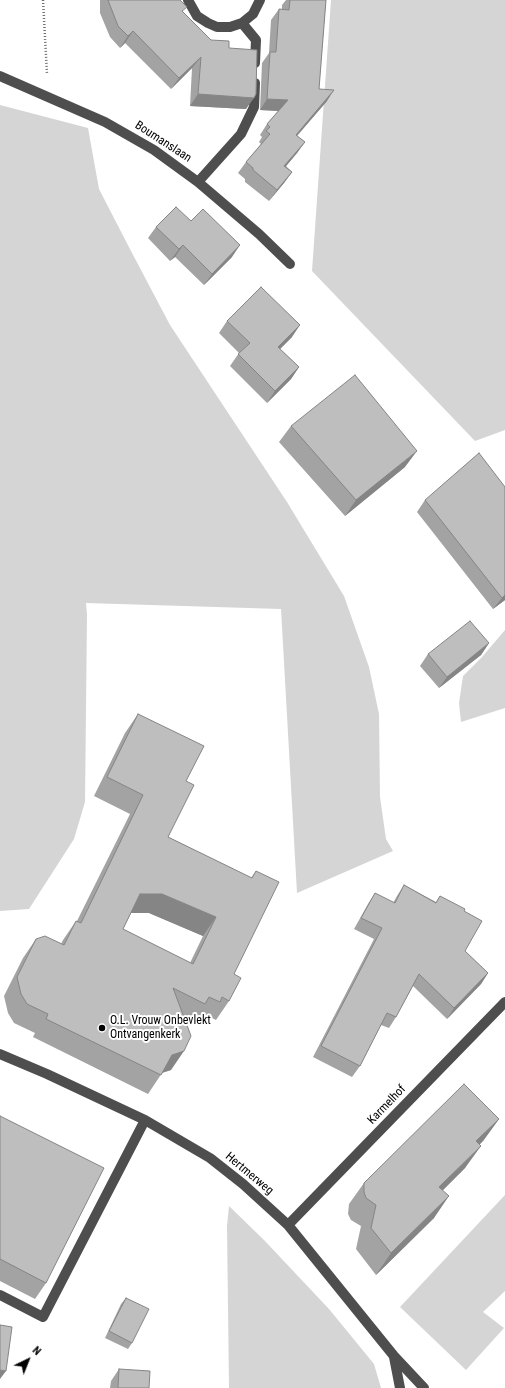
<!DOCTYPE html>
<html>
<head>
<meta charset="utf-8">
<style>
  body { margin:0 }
  #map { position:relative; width:505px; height:1388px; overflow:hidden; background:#fff; font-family:"Roboto Condensed",sans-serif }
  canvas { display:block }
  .north { position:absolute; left:8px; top:1340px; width:40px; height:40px; -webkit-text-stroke:3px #fff; paint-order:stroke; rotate:43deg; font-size:11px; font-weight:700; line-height:16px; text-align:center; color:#000 }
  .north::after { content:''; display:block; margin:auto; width:14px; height:18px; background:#000; clip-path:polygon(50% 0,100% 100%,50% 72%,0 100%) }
</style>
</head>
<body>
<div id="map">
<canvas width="505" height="1388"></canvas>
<div class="north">N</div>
</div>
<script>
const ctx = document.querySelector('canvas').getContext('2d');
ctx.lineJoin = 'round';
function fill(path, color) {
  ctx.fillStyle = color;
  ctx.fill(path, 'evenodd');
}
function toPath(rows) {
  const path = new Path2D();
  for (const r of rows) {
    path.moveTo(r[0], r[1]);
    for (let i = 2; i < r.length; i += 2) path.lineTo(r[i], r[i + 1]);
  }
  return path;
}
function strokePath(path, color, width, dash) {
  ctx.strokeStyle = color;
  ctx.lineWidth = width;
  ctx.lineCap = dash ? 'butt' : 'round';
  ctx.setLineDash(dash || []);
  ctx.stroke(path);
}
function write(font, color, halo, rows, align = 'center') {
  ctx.font = font + ' "Roboto Condensed",sans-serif';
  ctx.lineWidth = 4;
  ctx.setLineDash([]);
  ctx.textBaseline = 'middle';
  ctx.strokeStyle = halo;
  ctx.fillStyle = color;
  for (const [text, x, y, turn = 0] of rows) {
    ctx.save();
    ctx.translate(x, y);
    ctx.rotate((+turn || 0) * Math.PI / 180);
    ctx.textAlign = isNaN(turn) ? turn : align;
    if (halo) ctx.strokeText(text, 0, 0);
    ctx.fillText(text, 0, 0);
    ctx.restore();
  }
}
const green = toPath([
  [331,0,505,0,505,430,475,441,312,271],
  [0,105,88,128,99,189,131,251,170,325,287,502,344,596,369,667,379,714,380,797,386,839,393,851,297,893,281,609,86,603,87,615,85,802,74,839,29,909,0,911],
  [505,630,505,708,461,722,459,703,463,676,482,657],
  [505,1195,505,1291,483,1312,504,1328,466,1370,400,1307],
  [229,1206,264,1240,329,1309,374,1364,381,1388,229,1388,227,1226]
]);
const path = toPath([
  [43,0,47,74]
]);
const minor = toPath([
  [188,0,197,16,208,23,217,27,230,27,242,23],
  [255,63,256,40,242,23,253,14,260,0],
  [0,76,105,122,154,150,198,182,259,234,290,264],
  [198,182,241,134,254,107,255,83],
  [0,1054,47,1074,145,1120,210,1158,243,1184,288,1225,394,1356,424,1388],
  [288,1225,505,1002],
  [0,1295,43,1317,145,1120],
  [394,1357,400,1388]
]);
const wall = toPath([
  [100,0,180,0,183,12,211,40,229,48,246,109,190,106,192,68,171,89,125,43,120,48,110,37,100,13],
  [286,0,326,0,319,89,327,101,297,136,305,142,297,153,286,166,292,172,284,183,269,201,245,182,245,179,238,173,246,162,261,144,259,142,262,137,260,135,267,124,278,111,260,110,262,63,269,53,271,20,279,9,282,9,282,5],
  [191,221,232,257,204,285,175,257,170,261,148,238,156,227],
  [227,321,292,337,280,349,299,367,291,379,267,403,230,366,239,353,219,333],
  [291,426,405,467,345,516,279,442],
  [505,487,505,600,493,609,417,512,425,500],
  [489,643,481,655,439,688,420,666,428,654],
  [138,714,186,781,168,837,251,878,256,871,234,974,229,1001,216,1020,210,1017,207,1021,197,1016,192,1023,184,1019,171,1070,162,1073,148,1094,33,1037,35,1033,14,1023,8,1013,4,996,23,958,36,939,61,944,63,940,76,921,77,921,130,814,94,796,125,733],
  [131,913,149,913,203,936,190,963,123,929],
  [404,885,436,902,440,896,464,911,465,951,488,973,481,984,447,1019,413,986,396,1017,389,1028,381,1025,360,1066,352,1077,313,1057,374,939,354,929,368,904,375,893,393,903,397,896],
  [0,1116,46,1283,35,1299,0,1281],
  [499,1119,483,1141,479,1145,465,1168,443,1190,434,1218,376,1275,356,1249,361,1226,351,1220,348,1214,349,1204,364,1183],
  [126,1298,132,1343,128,1349,105,1338,121,1304],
  [119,1369,149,1388,110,1388,111,1381]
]);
const shadedWall = toPath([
  [133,31,125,43,120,48,128,36],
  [201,57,192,68,171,89,179,78],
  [334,90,327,101,288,146,296,135],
  [198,94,254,98,246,109,190,106],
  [267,99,288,100,280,111,260,110],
  [305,142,297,153,277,177,284,166],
  [292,172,284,183,269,201,277,190],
  [183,245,175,257,170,261,179,249],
  [240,245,232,257,204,285,212,274],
  [300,325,292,337,270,359,278,347],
  [299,367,291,379,267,403,275,391],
  [417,451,405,467,345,516,356,500],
  [505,595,505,600,493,609,502,598],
  [489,643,481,655,439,688,447,677],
  [140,894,162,894,216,917,203,936,149,913,127,913],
  [488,973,481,984,447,1019,454,1008],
  [184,1051,171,1070,158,1074,172,1055],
  [499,1119,483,1141,461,1163,476,1141],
  [481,1146,465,1168,424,1209,439,1187],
  [449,1196,434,1218,376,1275,391,1253],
  [0,1370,6,1371,0,1379]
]);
const building = toPath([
  [108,0,180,0,187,7,182,11,211,40,229,41,229,48,257,50,256,94,254,98,198,94,201,57,179,78,133,31,128,36,118,26,108,0],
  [290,0,326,0,319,89,334,90,296,135,305,142,284,166,292,172,277,190,253,170,253,168,246,162,270,134,266,131,270,127,267,124,288,100,267,99,270,52,276,52,279,9,289,10,290,0],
  [176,207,191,221,203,209,240,245,212,274,183,245,179,249,156,227,176,207],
  [261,287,300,325,278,347,299,367,275,391,238,354,250,343,227,321,261,287],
  [355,375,417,451,356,500,291,426,355,375],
  [479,453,505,487,505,595,502,598,425,500,479,453],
  [470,621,489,643,447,677,428,654,470,621],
  [138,714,204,746,186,781,194,785,168,837,252,878,256,871,279,882,234,974,241,978,229,1001,222,997,220,1002,209,997,205,1004,173,988,191,1036,184,1051,172,1055,161,1075,46,1019,48,1014,27,1004,21,994,17,977,36,939,45,936,64,945,76,921,81,923,143,795,107,777,138,714],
  [140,894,162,894,216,917,193,964,123,929,140,894],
  [404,885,436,903,440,896,465,909,464,911,482,921,465,951,488,973,454,1008,419,974,396,1017,387,1013,360,1066,321,1046,382,928,361,918,375,893,395,903,404,885],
  [464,1084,499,1119,476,1141,481,1146,439,1187,449,1196,391,1253,371,1228,376,1205,366,1198,364,1192,364,1183,464,1084],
  [0,1116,104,1168,46,1283,0,1259,0,1116],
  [126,1298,149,1309,132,1343,109,1331,126,1298],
  [0,1325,12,1327,6,1371,0,1370,0,1325],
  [119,1369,150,1371,149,1388,118,1388,119,1369]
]);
const markers = [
  [102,1028,4,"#000"]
];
const streetNames = [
  ["Boumanslaan",163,142,33],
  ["Karmelhof",387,1105,-46],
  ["Hertmerweg",249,1174,40]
];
const poiNames = [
  ["O.L. Vrouw Onbevlekt",110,1021],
  ["Ontvangenkerk",110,1035]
];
fill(green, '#d5d5d5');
strokePath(path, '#707070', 2.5, [1, 2]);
strokePath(minor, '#4e4e4e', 10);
fill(wall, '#a3a3a3');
fill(shadedWall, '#858585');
fill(building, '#bebebe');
strokePath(building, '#858585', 1);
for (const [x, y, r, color] of markers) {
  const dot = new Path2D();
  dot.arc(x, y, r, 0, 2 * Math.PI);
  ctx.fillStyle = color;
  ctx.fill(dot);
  strokePath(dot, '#fff', 1.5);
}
write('12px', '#000', '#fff', streetNames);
write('12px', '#000', '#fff', poiNames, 'left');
</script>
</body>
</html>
